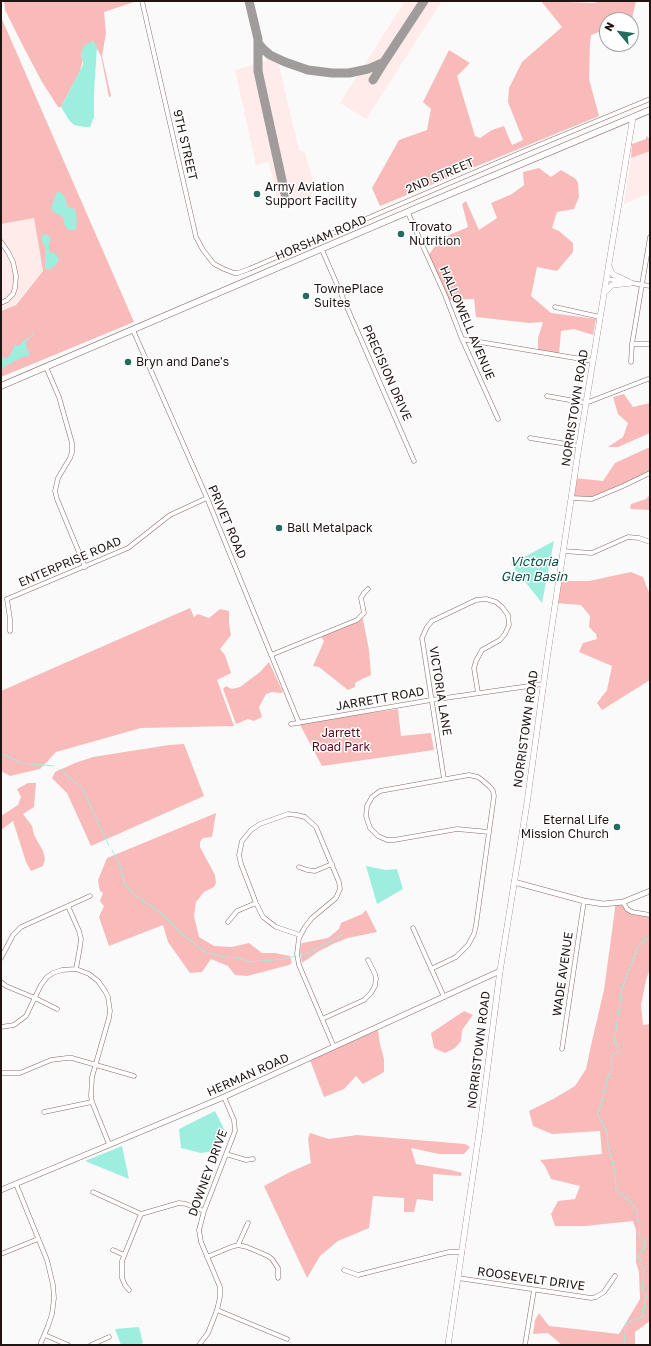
<!DOCTYPE html>
<html>
<head>
<meta charset="utf-8">
<style>
  body { margin:0 }
  #map { position:relative; width:651px; height:1346px; overflow:hidden; background:#fafafa; font-family:"Golos Text",sans-serif }
  canvas { display:block }
  .frame { position:absolute; inset:0; border:2px solid #211514; pointer-events:none }
  .north { position:absolute; left:599px; top:12px; width:40px; height:40px; box-sizing:border-box; background:#fff; border:1px solid #a6a1a1; border-radius:50%; rotate:299deg; font-size:11px; font-weight:700; line-height:16px; text-align:center; color:#211514 }
  .north::after { content:''; display:block; margin:auto; width:14px; height:18px; background:#246b60; clip-path:polygon(50% 0,100% 100%,50% 72%,0 100%) }
</style>
</head>
<body>
<div id="map">
<canvas width="651" height="1346"></canvas>
<div class="frame"></div>
<div class="north">N</div>
</div>
<script>
const ctx = document.querySelector('canvas').getContext('2d');
ctx.lineJoin = 'round';
function fill(path, color) {
  ctx.fillStyle = color;
  ctx.fill(path, 'evenodd');
}
function toPath(rows) {
  const path = new Path2D();
  for (const r of rows) {
    path.moveTo(r[0], r[1]);
    for (let i = 2; i < r.length; i += 2) path.lineTo(r[i], r[i + 1]);
  }
  return path;
}
function strokePath(path, color, width, dash) {
  ctx.strokeStyle = color;
  ctx.lineWidth = width;
  ctx.lineCap = dash ? 'butt' : 'round';
  ctx.setLineDash(dash || []);
  ctx.stroke(path);
}
function write(font, color, halo, rows, align = 'center') {
  ctx.font = font + ' "Golos Text",sans-serif';
  ctx.lineWidth = 3;
  ctx.setLineDash([]);
  ctx.textBaseline = 'middle';
  ctx.strokeStyle = halo;
  ctx.fillStyle = color;
  for (const [text, x, y, turn = 0] of rows) {
    ctx.save();
    ctx.translate(x, y);
    ctx.rotate((+turn || 0) * Math.PI / 180);
    ctx.textAlign = isNaN(turn) ? turn : align;
    if (halo) ctx.strokeText(text, 0, 0);
    ctx.fillText(text, 0, 0);
    ctx.restore();
  }
}
const built = toPath([
  [405,1,442,1,366,119,340,103],
  [277,57,299,150,305,152,314,186,309,202,279,209,269,162,256,165,235,70],
  [650,151,650,193,624,204,631,158],
  [34,217,43,271,15,305,1,311,1,224]
]);
const green = toPath([
  [4,1,134,1,134,2,104,12,106,33,102,56,111,96,109,97,101,56,93,41,81,55,83,60,80,71,61,107,58,107,42,82,24,48,5,10],
  [541,1,594,3,601,1,636,1,631,23,631,20,607,20,607,29,591,35,590,44,589,79,599,116,380,206,372,188,399,140,427,130,431,109,423,102,449,50,470,63,457,76,475,136,480,138,492,130,504,126,512,145,523,140,508,102,509,88,522,62,562,27],
  [1,17,134,322,1,377,1,311,16,305,43,271,34,218,1,224],
  [646,136,650,139,650,151,631,158,632,144,646,139],
  [539,168,551,177,561,170,576,179,578,183,579,197,574,209,557,212,552,228,559,231,573,243,573,252,557,271,537,267,531,296,551,313,596,319,593,335,574,329,561,331,559,355,538,351,538,338,543,322,529,323,476,317,474,299,447,300,428,256,435,246,449,235,468,227,462,204,466,201,479,230,497,218,491,203,512,194,524,185,523,172],
  [624,394,633,407,650,403,650,433,618,447,608,447,623,437,628,423,618,414,613,397],
  [650,447,650,472,588,499,571,496,574,478,603,481,615,463],
  [650,495,650,510,630,509,631,504,646,499],
  [631,572,643,577,650,595,650,680,602,710,597,703,607,690,612,666,579,652,583,643,597,639,596,634,589,627,590,616,581,605,555,603,559,580,572,581,589,581],
  [190,608,194,617,198,614,209,618,220,609,229,611,229,624,231,635,220,649,225,655,231,673,217,680,234,726,141,728,56,752,40,769,10,776,1,771,1,691],
  [362,615,369,650,371,675,362,679,355,683,355,687,348,690,319,667,313,666,324,641,320,635],
  [269,662,283,692,281,693,272,692,266,694,259,707,262,717,254,721,248,719,236,724,223,689,226,686,232,689,240,687,260,672],
  [398,709,401,736,431,733,434,750,322,766,299,723],
  [184,744,204,796,91,846,67,793,52,778,55,772,75,763,93,757,169,745],
  [28,783,36,783,34,807,23,814,32,826,34,835,43,851,45,859,43,866,31,871,26,862,13,821,1,830,1,816,18,805,21,797,17,789],
  [216,813,212,837,203,838,200,842,200,847,215,875,216,883,214,887,204,892,196,902,194,916,199,937,214,946,232,947,249,943,262,953,275,953,290,956,292,963,289,965,247,976,235,975,228,966,211,959,202,972,190,973,168,942,163,925,109,946,99,917,104,906,100,901,103,893,100,891,98,880,107,858],
  [623,902,633,912,650,914,650,969,646,980,641,1005,643,1025,650,1024,650,1321,635,1332,635,1345,562,1345,548,1333,533,1334,535,1320,539,1313,549,1326,619,1334,640,1299,639,1272,636,1262,636,1230,633,1221,585,1226,555,1226,551,1214,558,1201,575,1199,580,1186,551,1179,545,1166,540,1160,602,1154,600,1131,552,1134,533,1126,529,1111,555,1098,575,1086,586,1069,592,1041,604,990,615,909,615,903],
  [366,910,377,932,348,938,335,943,319,951,302,963,300,950,302,943,328,938,339,929,341,923,362,914],
  [464,1011,473,1015,462,1030,461,1041,455,1048,445,1053,434,1048,431,1033],
  [378,1030,380,1044,384,1059,384,1072,363,1084,356,1076,344,1089,324,1097,310,1060],
  [310,1133,329,1139,357,1135,465,1144,470,1147,464,1154,439,1154,411,1148,416,1164,451,1170,462,1173,461,1176,433,1174,433,1201,417,1199,414,1212,404,1212,404,1198,373,1196,369,1228,338,1241,320,1256,307,1278,264,1186,290,1172,311,1163,308,1139]
]);
const water = toPath([
  [93,41,97,47,94,93,94,117,90,127,85,127,74,125,69,120,61,107,83,65,83,60,81,55,82,50,85,45],
  [57,192,62,193,66,199,67,207,75,209,77,220,76,228,74,230,68,230,64,223,64,219,63,217,52,211,52,204],
  [45,234,48,235,51,239,49,244,49,252,56,254,59,259,56,265,48,270,45,267,45,248,41,239,42,236],
  [34,332,33,335,26,342,27,350,30,353,29,355,20,358,1,369,1,356,4,358,9,357,15,345,20,345,23,341,29,338],
  [554,541,542,603,511,564],
  [366,866,386,870,397,869,403,889,377,904],
  [215,1111,225,1131,216,1151,201,1153,181,1148,179,1129],
  [122,1146,129,1179,85,1161],
  [139,1327,143,1343,139,1345,121,1345,115,1329]
]);
const stream = toPath([
  [1,753,21,763,54,766],
  [59,769,82,788,109,846],
  [112,850,120,866,125,884,133,894,160,912,183,935,205,952,224,957,238,958,250,962,285,959,296,956],
  [299,955,308,953,342,935],
  [624,1345,626,1323,644,1316,642,1311,645,1308,644,1303,647,1296,642,1290,644,1272,643,1268,639,1264,641,1259,638,1258,638,1255,644,1249,645,1240,639,1236,640,1223,638,1221,637,1211,630,1201,616,1190,615,1172,608,1146,607,1131,597,1114,600,1109,609,1073,613,1069,611,1063,612,1055,618,1052,617,1044,614,1043,622,988,639,945,650,936]
]);
const taxiway = toPath([
  [249,1,258,39,258,71,285,194],
  [258,43,263,49,270,55,285,62,308,70,332,73,349,73,368,69,384,62,424,1],
  [373,80,384,62]
]);
const minor = toPath([
  [142,1,196,237,203,250,214,264,224,269,234,273,238,273,249,269,522,152,650,99],
  [408,213,445,295,462,339,498,419],
  [1,242,8,252,13,262,16,276,15,288,13,294,7,300,1,303],
  [322,250,414,461],
  [607,279,650,286],
  [555,307,600,317],
  [133,330,207,498,299,723],
  [462,339,593,361],
  [632,344,650,344],
  [631,362,632,344,650,237],
  [46,367,59,397,72,443,72,452,70,458,58,478,55,491,57,499,85,567],
  [547,396,586,403,648,379,650,380],
  [530,438,579,446],
  [571,498,592,499,623,486,650,473],
  [563,551,592,553,628,537,639,538,650,542],
  [10,631,10,619,7,599,128,548,170,515,207,498],
  [271,655,357,620,364,613,361,598,364,593,368,589],
  [291,724,431,700,543,684],
  [444,779,422,638,427,627,432,621,476,600,486,599,496,602,502,607,508,615,509,625,505,634,500,640,482,650,476,661,474,668,478,693],
  [299,867,307,870,315,871,332,864],
  [623,902,627,909,632,912,650,915],
  [68,906,79,931,81,939,80,947,76,969],
  [228,922,237,911,256,903],
  [413,928,444,997],
  [300,935,276,927,263,917,256,903,241,864,239,855,242,841,251,830,260,824,288,814,297,815,305,817,316,827,339,882,340,889,336,898,312,918,305,927,299,938,297,954,299,965,334,1047],
  [1,958,13,935,21,927,90,896],
  [431,969,456,957,468,945,474,934,476,925,489,832,494,796,493,791,490,787,482,780,478,777,469,775,380,791,372,797,367,806,366,816,370,828,378,836,387,840,394,840,457,829,489,832],
  [1,982,6,986,35,998,57,1009],
  [322,1019,364,1000,371,993,375,986,376,978,375,974,368,960],
  [1,1027,14,1025,26,1016,41,985,47,977,53,973,62,970,76,969,89,974,98,981,105,991,108,997,110,1011,109,1018,92,1077,91,1096,92,1102,109,1144],
  [562,1049,584,901],
  [3,1073,20,1073,51,1060,67,1058,72,1058,134,1076],
  [44,1112,92,1102],
  [226,1154,246,1160,253,1159],
  [16,1184,47,1260,53,1285,54,1298,52,1314,48,1326,40,1345],
  [93,1192,141,1214,179,1203,186,1204,204,1211],
  [238,1245,248,1223],
  [113,1250,124,1255],
  [1,1254,38,1239],
  [207,1257,231,1247,238,1245,247,1247,268,1256,272,1259,278,1268,278,1278],
  [344,1270,358,1275,449,1252,462,1252],
  [458,1278,591,1298,596,1297,604,1292,615,1276],
  [129,1290,125,1285,122,1278,122,1261,141,1214],
  [217,1310,287,1339],
  [45,1335,68,1345],
  [91,1345,109,1337],
  [199,1345,208,1333,217,1310,220,1297,220,1287,201,1242,199,1230,204,1211,235,1131,234,1120,224,1097],
  [525,1345,534,1290]
]);
const tertiary = toPath([
  [514,882,584,901,603,904,623,902,650,891],
  [1,1190,224,1097,500,971]
]);
const secondary = toPath([
  [609,266,611,272,614,275,629,282],
  [606,291,612,285,631,283],
  [448,1345,480,1127,500,971,527,803,547,659,579,446,633,117]
]);
const primary = toPath([
  [1,386,433,201,650,110]
]);
const markers = [
  [257,194,4,"#246b60"],
  [401,234,4,"#246b60"],
  [306,296,4,"#246b60"],
  [128,362,4,"#246b60"],
  [279,528,4,"#246b60"],
  [617,827,4,"#246b60"]
];
const streetNames = [
  ["9TH STREET",185,145,77],
  ["2ND STREET",440,176,-23],
  ["HORSHAM ROAD",321,238,-23],
  ["HALLOWELL AVENUE",467,323,67],
  ["PRECISION DRIVE",387,373,66],
  ["NORRISTOWN ROAD",575,408,-81],
  ["PRIVET ROAD",227,522,67],
  ["ENTERPRISE ROAD",70,562,-23],
  ["VICTORIA LANE",440,691,81],
  ["JARRETT ROAD",380,699,-10],
  ["NORRISTOWN ROAD",526,729,-82],
  ["WADE AVENUE",563,974,-82],
  ["NORRISTOWN ROAD",479,1050,-83],
  ["HERMAN ROAD",248,1075,-24],
  ["DOWNEY DRIVE",208,1173,-70],
  ["ROOSEVELT DRIVE",531,1279,8]
];
const poiNames = [
  ["Army Aviation",265,187],
  ["Support Facility",265,201],
  ["Trovato",409,227],
  ["Nutrition",409,241],
  ["TownePlace",314,289],
  ["Suites",314,303],
  ["Bryn and Dane's",136,362],
  ["Ball Metalpack",287,528],
  ["Eternal Life",609,820,"right"],
  ["Mission Church",609,834,"right"]
];
const parkNames = [
  ["Jarrett",341,733],
  ["Road Park",341,747]
];
const waterNames = [
  ["Victoria",534,562],
  ["Glen Basin",534,577]
];
fill(built, '#feebea');
fill(green, '#f9bbba');
fill(water, '#9eeedf');
strokePath(stream, '#9eeedf', 1);
strokePath(taxiway, '#a09c9b', 9);
strokePath(minor, '#8b6a6a', 5);
strokePath(tertiary, '#8b6a6a', 6);
strokePath(secondary, '#8b6a6a', 6);
strokePath(primary, '#8b6a6a', 7);
strokePath(minor, '#fff', 4);
strokePath(tertiary, '#fff', 5);
strokePath(secondary, '#fff', 5.5);
strokePath(primary, '#fff', 6);
for (const [x, y, r, color] of markers) {
  const dot = new Path2D();
  dot.arc(x, y, r, 0, 2 * Math.PI);
  ctx.fillStyle = color;
  ctx.fill(dot);
  strokePath(dot, '#fff', 1.5);
}
write('12px', '#211514', '#fff', streetNames);
write('12px', '#211514', '#fff', poiNames, 'left');
write('12px', '#580714', '#fff', parkNames);
write('italic 13px', '#095047', '#fff', waterNames);
</script>
</body>
</html>
